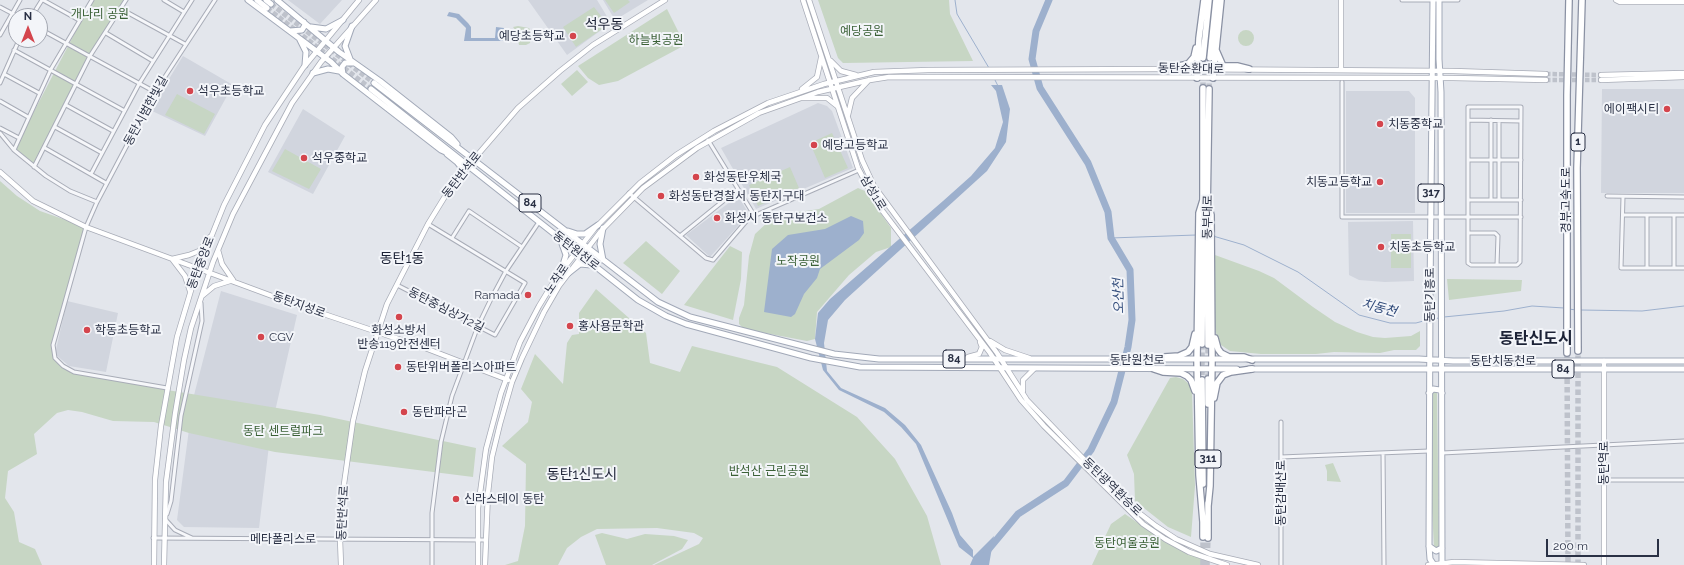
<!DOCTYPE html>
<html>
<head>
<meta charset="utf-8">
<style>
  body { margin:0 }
  #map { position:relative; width:1684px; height:565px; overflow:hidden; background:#e3e6ec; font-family:Raleway,sans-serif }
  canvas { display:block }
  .north { position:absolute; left:8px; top:8px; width:40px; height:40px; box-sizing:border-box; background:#f3f5f9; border:1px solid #a3a7b1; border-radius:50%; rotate:0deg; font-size:11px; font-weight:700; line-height:16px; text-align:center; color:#2a3145 }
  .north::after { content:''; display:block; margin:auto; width:14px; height:18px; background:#d4454d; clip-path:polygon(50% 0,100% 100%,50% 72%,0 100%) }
  .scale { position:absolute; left:1546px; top:539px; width:113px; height:18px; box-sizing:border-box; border:2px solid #2a3145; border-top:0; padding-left:5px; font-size:12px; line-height:14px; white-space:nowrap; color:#2a3145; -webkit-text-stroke:3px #f3f5f9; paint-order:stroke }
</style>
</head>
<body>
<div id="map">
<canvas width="1684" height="565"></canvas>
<div class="north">N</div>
<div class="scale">200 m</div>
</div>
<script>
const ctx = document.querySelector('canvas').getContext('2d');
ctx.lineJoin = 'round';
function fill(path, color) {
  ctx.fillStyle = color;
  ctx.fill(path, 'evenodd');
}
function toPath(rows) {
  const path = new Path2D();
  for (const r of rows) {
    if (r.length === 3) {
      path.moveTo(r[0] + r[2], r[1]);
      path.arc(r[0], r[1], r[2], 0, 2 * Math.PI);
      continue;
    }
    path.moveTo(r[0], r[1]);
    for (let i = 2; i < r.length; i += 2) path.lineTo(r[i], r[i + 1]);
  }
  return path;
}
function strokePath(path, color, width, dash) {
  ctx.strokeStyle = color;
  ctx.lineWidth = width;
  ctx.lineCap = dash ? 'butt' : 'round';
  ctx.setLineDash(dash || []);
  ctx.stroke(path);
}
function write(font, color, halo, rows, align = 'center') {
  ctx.font = font + ' Raleway,"Noto Sans KR",sans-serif';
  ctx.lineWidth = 4;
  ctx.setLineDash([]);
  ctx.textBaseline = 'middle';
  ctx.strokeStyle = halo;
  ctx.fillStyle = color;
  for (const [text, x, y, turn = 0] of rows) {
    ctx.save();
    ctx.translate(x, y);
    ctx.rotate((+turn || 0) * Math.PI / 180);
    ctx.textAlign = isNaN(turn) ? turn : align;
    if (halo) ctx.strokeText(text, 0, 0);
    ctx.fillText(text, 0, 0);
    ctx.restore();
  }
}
const built = toPath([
  [288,0,342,0,320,24],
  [528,0,597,0,611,23,567,55],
  [603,0,648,0,615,20],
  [183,56,233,85,205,136,150,110],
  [1602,89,1684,89,1684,193,1601,193],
  [1346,91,1409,91,1415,98,1415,213,1346,213],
  [818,103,827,106,832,111,853,168,756,209,721,148],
  [303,109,345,136,313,194,268,172],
  [738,196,749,214,710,257,686,235],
  [1413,221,1414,281,1385,282,1359,280,1349,275,1348,222],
  [221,291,297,315,271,429,259,528,184,527,177,520,193,399],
  [67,301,118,313,106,372,69,366,55,354]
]);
const green = toPath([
  [92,0,124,0,86,61,46,148,36,166,15,148],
  [605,0,628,0,630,2,614,13],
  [818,0,949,0,950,14,973,61,843,63,838,58],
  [594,7,608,25,576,47,563,27],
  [667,9,685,45,618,81,599,85,588,78,578,66],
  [518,26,529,28,532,33,530,43,526,45,519,45,516,31,513,27],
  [1246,38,8],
  [577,70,588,82,572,96,561,84],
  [177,94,215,114,204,134,165,115],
  [832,133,848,168,825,178,810,143],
  [285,149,321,169,309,189,272,171],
  [790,167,799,188,758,206,749,185],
  [0,181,17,196,40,211,86,227,53,345,55,358,63,366,74,372,161,389,320,415,476,448,473,477,275,452,189,433,154,422,113,421,82,412,68,410,57,413,34,434,37,454,8,471,5,498,14,512,19,542,35,549,42,565,0,565],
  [858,188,865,191,891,228,891,247,876,252,849,275,817,312,815,339,807,341,744,329,739,324,739,318,744,305,749,256,755,234,770,220,779,215,819,209],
  [1391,234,1411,234,1411,268,1391,268],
  [646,241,680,271,662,294,623,263],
  [730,246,742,252,741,279,733,320,684,305],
  [1215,255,1259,271,1274,278,1313,307,1335,322,1357,332,1373,337,1385,338,1411,336,1420,331,1420,346,1416,350,1394,350,1380,353,1334,352,1316,354,1261,354,1230,351,1218,343,1215,327],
  [1447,279,1522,280,1521,291,1449,300],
  [596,289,646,333,650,363,680,372,692,346,777,367,857,417,895,459,927,516,941,565,654,565,699,544,703,538,694,533,657,528,597,529,581,537,567,548,558,565,505,565,518,561,525,526,526,464,502,446,528,422,532,402,521,389,535,354,563,384,567,343,572,335,579,334,579,313],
  [1176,377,1183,379,1189,384,1192,392,1195,486,1191,537,1168,527,1135,501,1134,474,1127,455,1170,378],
  [1433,392,1437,392,1439,547,1437,549,1434,548,1431,488,1431,394],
  [1333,463,1341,482,1327,481,1327,471,1325,465],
  [1125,514,1154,534,1205,561,1205,565,1092,565,1111,524],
  [602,533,627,539,645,534,674,536,688,540,682,549,652,565,606,565,595,535]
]);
const water = toPath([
  [449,12,459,14,468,23,471,27,471,38,495,38,496,27,504,28,503,41,464,41,466,28,456,18,447,16],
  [991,85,1002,85,1010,109,1006,142,987,171,845,300,828,320,824,343,827,371,841,388,885,408,905,425,921,445,952,513,960,535,973,550,973,557,994,536,989,565,970,565,973,558,959,547,916,444,901,427,884,412,839,390,823,370,815,339,818,313,830,299,943,201,971,176,995,148,1003,122,996,91],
  [851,216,863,221,864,233,859,240,820,269,817,278,804,294,795,314,791,317,764,312,772,249,788,235,825,229]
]);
const stream = toPath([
  [955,0,957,14,989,68],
  [995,80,998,86],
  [1213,236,1244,245,1298,272,1359,315,1390,323,1416,323,1427,320],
  [1111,238,1196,235],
  [1569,309,1576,310],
  [1581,310,1642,311,1684,306],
  [1444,317,1504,311,1532,306,1564,308],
  [1432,319,1439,318]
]);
const river = toPath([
  [983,565,983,561,988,550,1018,514,1066,483,1091,450,1114,402,1128,347,1132,320,1130,270,1111,238,1108,212,1088,163,1040,88,1032,59,1036,31,1049,0]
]);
const secondaryTunnel = toPath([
  [1546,74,1601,75],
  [1546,80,1601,80]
]);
const primaryTunnel = toPath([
  [271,4,374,83],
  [267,8,371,89]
]);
const highwayTunnel = toPath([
  [1203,88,1203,58],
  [1209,89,1210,58],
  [1202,344,1202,380],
  [1567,353,1568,565],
  [1208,379,1208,345],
  [1203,565,1203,537],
  [1207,565,1208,538],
  [1578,565,1578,351]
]);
const street = toPath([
  [43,0,79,20],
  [164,0,184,12],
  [1402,0,1458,0],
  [0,7,17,16],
  [121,9,185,44],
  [32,16,42,0],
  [40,29,155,92],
  [106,33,153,61],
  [0,35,20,0],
  [14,50,123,110],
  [4,74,39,93],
  [1342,82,1342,217,1521,217],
  [0,83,19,40],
  [0,101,28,117],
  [66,105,113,131],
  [1468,107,1521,107,1520,262,1517,265,1471,265,1468,263,1468,107],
  [1468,120,1521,121],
  [1491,120,1491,200],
  [55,127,102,153],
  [0,128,19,138],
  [0,133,14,150,46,176,70,191,97,202],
  [708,140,754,215],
  [45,148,106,183],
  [14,150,51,69,92,0],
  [1468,160,1521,160],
  [34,167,90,56,126,0],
  [91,174,139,84,192,0],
  [629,193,706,258,713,260,749,218,859,170],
  [1607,196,1684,197],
  [1623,197,1621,268,1684,268],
  [1468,200,1521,200],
  [1499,200,1499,121],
  [1623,215,1684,215],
  [1647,215,1647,268],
  [1674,215,1674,268],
  [1468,233,1495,233,1498,236,1497,265],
  [680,236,738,189],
  [452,238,469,211,522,247],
  [397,285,495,335,525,283,428,224],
  [167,388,74,372,63,366,55,358,53,345,86,227,97,202,155,92,215,0],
  [1281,422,1281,565],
  [1383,453,1384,565],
  [1442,453,1684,441],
  [1281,457,1429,451],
  [1604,480,1684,480],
  [167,514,171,501,181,416,202,321,201,303],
  [165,519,175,530,192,538],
  [153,538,486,540],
  [432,565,432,513,441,442,452,396,478,326,491,299,506,271,539,222]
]);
const secondary = toPath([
  [803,0,858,168,867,185,881,209,990,353,1021,400,1044,426,1143,524,1165,539,1189,552,1227,565],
  [809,0,862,160,874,186,997,353,1027,400,1125,502,1156,526,1176,539,1210,554,1258,565],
  [1341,0,1341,70],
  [1616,0,1620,2,1684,2],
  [831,61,841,71,856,75],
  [1174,69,1453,71,1546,74],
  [1601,75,1684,73],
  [1601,80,1684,77],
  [802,89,817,77,821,58],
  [802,98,827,98,837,106],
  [848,115,852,98,869,80],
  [0,172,33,201,86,227,291,303,425,348,508,380],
  [190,291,185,276,172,259,189,255,199,251,210,237],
  [202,296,214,286,233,280,222,264,218,250],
  [990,341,1005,350,1029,358],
  [968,357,979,354,982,347,980,342],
  [1604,361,1604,565],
  [1023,391,1023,380,1034,369],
  [154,565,155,480,161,426,177,337,195,277,224,205,265,125,303,68,359,0],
  [164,565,166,482,175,414,184,360,191,328,213,262,233,214,292,103,321,62,376,0],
  [341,565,340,539,342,498,353,421,365,371,387,304,428,224,444,198,468,166,518,108,560,71,593,45,665,0],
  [478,565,478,508,486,449,501,393,520,342,539,306,556,278,595,228,640,183,676,155,714,131,768,103,824,84,874,72,928,70,1167,69],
  [485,565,488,493,492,457,500,424,512,382,522,358,544,312,559,286,600,232,643,188,697,148,759,113,818,92,870,80,889,77,1453,78,1546,80],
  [1428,565,1454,562,1584,565]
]);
const primary = toPath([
  [248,0,331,62,343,74,441,150,450,154],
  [257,0,267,8],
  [266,0,271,4],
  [277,0,339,52,380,81,451,137,457,144],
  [1433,0,1430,295,1429,546,1430,559,1434,565],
  [1439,0,1439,59,1441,92,1442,565],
  [311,27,326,29,343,20],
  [290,31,302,30,305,25,304,22],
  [300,40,306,52,305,65],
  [350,59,345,46,352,26],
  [313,73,328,69,339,71],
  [343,74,342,67,345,63,354,63],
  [374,83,658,302,690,317,834,354,879,359,1419,359,1453,361,1684,361],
  [371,89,638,300,666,316,686,324,811,358,860,367,1237,369],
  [447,154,457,162,461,167,462,175],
  [568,231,577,234,585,234,598,225],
  [561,241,566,255,561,271],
  [603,260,600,244,603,228],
  [566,275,580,264,591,265],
  [1249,369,1684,369],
  [1429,393,1433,389,1440,390,1442,393],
  [1429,546,1436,551,1442,548]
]);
const highway = toPath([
  [1216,50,1223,66,1237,66,1249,69],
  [1203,58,1209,0],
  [1210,58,1216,0],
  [1165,69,1188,64,1194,57,1196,48],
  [1197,78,1199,38,1204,0],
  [1213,78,1221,0],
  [1203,88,1203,204],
  [1203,200,1199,213,1197,360,1199,475,1203,522],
  [1215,338,1218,349,1221,353,1229,357,1244,357,1252,360],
  [1202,344,1203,224],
  [1208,345,1207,215,1209,89],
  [1578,351,1577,168,1582,0],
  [1567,353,1567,95,1569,0],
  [1156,360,1164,357,1179,356,1188,352,1192,347,1195,334],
  [1154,369,1163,372,1181,373,1187,376,1191,380,1195,391],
  [1208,379,1208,404],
  [1202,380,1203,484],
  [1214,398,1217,383,1223,375,1231,372,1252,369],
  [1208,503,1208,538],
  [1208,506,1210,486,1212,360,1211,215,1208,204],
  [1203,518,1203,537]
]);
const markers = [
  [573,36,4,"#d4454d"],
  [190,91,4,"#d4454d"],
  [1667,109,4,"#d4454d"],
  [1380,124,4,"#d4454d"],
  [814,145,4,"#d4454d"],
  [304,158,4,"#d4454d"],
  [696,177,4,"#d4454d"],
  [1380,182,4,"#d4454d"],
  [661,196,4,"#d4454d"],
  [717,218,4,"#d4454d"],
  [1381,247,4,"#d4454d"],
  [528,295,4,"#d4454d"],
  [399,317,4,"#d4454d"],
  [570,326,4,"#d4454d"],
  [87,330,4,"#d4454d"],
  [261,337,4,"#d4454d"],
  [398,367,4,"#d4454d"],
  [404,412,4,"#d4454d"],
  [456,499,4,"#d4454d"]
];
const shields = [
  [1578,142,14],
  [1431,193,26],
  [530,203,22],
  [954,359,22],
  [1563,369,22],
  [1208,459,26]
];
const shieldNames = [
  ["1",1578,142],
  ["317",1431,193],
  ["84",530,203],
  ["84",954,359],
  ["84",1563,369],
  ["311",1208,459]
];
const parkNames = [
  ["개나리 공원",100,14],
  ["예당공원",862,31],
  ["하늘빛공원",656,40],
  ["노작공원",798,261],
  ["동탄 센트럴파크",283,431],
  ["반석산 근린공원",769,471],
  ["동탄여울공원",1127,543]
];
const poiNames = [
  ["예당초등학교",565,36,"right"],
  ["석우초등학교",198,91],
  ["에이팩시티",1659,109,"right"],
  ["치동중학교",1388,124],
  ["예당고등학교",822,145],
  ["석우중학교",312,158],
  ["화성동탄우체국",704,177],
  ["치동고등학교",1372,182,"right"],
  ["화성동탄경찰서 동탄지구대",669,196],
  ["화성시 동탄구보건소",725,218],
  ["치동초등학교",1389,247],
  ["Ramada",520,295,"right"],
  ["홍사용문학관",578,326],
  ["학동초등학교",95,330],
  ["화성소방서",399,330,"center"],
  ["반송119안전센터",399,344,"center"],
  ["CGV",269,337],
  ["동탄위버폴리스아파트",406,367],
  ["동탄파라곤",412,412],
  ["신라스테이 동탄",464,499]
];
const streetNames = [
  ["동탄순환대로",1191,69,1],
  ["동탄시범한빛길",146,111,-61],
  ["동탄반석로",462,175,-52],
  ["삼성1로",873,193,59],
  ["경부고속도로",1566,200,-90],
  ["동부대로",1208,217,-89],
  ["동탄원천로",576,251,38],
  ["동탄중앙로",201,263,-69],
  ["노작로",557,279,-56],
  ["동탄기흥로",1430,295,-90],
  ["동탄지성로",299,305,20],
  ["동탄중심상가2길",446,310,27],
  ["동탄원천로",1137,360],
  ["동탄치동천로",1503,361],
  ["동탄역로",1604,463,-90],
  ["동탄광역환승로",1112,487,44],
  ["동탄감배산로",1281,493,-90],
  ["동탄반석로",343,513,-87],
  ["메타폴리스로",283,539]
];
const waterNames = [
  ["오산천",1119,296,-92],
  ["치동천",1379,308,15]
];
const quarterNames = [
  ["석우동",604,25],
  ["동탄1동",402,259],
  ["동탄1신도시",582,475]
];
const districtNames = [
  ["동탄신도시",1536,339]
];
fill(built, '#d1d5de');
fill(green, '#c7d6c4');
fill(water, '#9db0cd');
strokePath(stream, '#9db0cd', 1);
strokePath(river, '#9db0cd', 7);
strokePath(secondaryTunnel, '#bec2cb', 4.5, [4.5, 2]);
strokePath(primaryTunnel, '#bec2cb', 5, [5, 2.5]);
strokePath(highwayTunnel, '#bec2cb', 5.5, [5.5, 3]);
strokePath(street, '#a8acb7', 5);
strokePath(secondary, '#a8acb7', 6);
strokePath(primary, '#a2a9b8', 7);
strokePath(highway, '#8a91a3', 8);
strokePath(street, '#f6f7fa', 3);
strokePath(secondary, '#fff', 4.5);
strokePath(primary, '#fff', 5);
strokePath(highway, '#fff', 5.5);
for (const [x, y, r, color] of markers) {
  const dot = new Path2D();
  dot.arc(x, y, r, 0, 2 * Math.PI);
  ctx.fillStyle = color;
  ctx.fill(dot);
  strokePath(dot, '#f3f5f9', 1.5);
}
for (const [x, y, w] of shields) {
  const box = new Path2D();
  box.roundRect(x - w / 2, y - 9, w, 18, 3);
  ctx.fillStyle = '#f3f5f9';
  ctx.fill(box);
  strokePath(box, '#2a3145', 1);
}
write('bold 11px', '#2a3145', null, shieldNames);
write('12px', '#3b6137', '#f3f5f9', parkNames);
write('12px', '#2a3145', '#f3f5f9', poiNames, 'left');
write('12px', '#2a3145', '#f3f5f9', streetNames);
write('italic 13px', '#324c7b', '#f3f5f9', waterNames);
write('14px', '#1c2236', '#f3f5f9', quarterNames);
write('bold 16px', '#1c2236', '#f3f5f9', districtNames);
</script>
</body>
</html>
